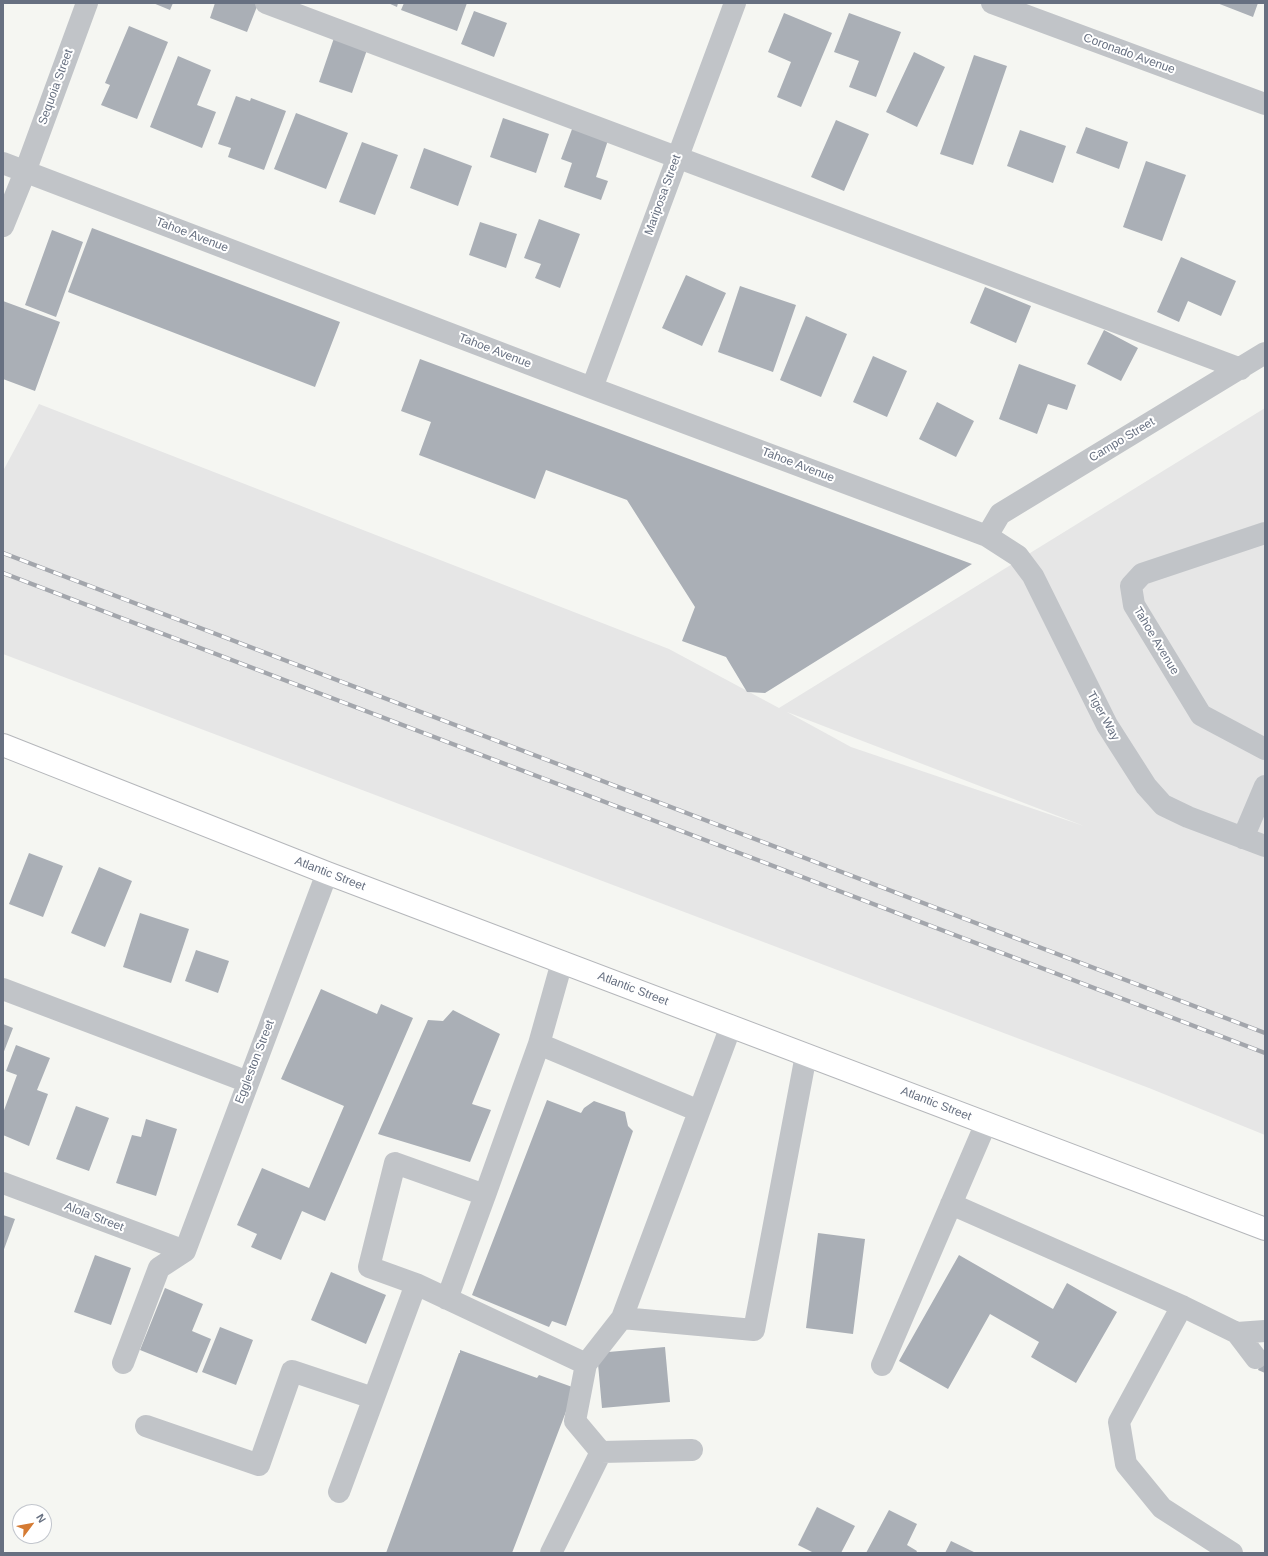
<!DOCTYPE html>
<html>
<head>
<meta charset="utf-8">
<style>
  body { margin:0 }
  #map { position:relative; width:1268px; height:1556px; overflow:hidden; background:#f5f6f2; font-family:Arial,sans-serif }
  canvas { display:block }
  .frame { position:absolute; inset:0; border:4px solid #677081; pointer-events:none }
  .north { position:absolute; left:12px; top:1504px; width:40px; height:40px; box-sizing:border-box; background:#fff; border:1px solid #c2c6cd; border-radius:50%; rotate:58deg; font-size:11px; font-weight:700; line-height:16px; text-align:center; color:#677081 }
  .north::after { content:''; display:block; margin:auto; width:14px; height:18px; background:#d57b33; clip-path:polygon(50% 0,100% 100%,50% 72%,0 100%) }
</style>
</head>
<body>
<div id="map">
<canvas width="1268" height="1556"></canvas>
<div class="frame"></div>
<div class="north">N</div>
</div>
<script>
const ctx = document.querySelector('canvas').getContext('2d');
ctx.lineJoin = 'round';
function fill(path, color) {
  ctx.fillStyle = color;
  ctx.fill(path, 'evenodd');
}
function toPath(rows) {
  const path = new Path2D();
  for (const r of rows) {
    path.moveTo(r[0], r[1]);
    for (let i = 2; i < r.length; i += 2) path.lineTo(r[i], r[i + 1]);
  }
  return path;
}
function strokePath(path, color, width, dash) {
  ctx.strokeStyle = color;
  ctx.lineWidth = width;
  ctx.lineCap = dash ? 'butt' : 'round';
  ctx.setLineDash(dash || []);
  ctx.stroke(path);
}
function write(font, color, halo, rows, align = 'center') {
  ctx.font = font + ' Arial,sans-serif';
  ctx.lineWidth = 4;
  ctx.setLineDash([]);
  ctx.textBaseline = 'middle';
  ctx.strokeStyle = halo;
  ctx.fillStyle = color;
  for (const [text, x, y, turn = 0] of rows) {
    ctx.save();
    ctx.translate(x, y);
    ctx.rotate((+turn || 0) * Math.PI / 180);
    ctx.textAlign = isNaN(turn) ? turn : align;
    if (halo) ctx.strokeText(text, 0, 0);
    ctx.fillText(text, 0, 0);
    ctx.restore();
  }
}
const built = toPath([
  [39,404,669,649,779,708,1265,408,1265,1135,1149,1088,3,654,3,471],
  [787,712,1084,826,851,747]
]);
const building = toPath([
  [153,3,173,3,170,10],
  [215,3,258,4,247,32,210,18],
  [388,3,398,3,397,7],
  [404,3,467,3,457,31,401,10],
  [1217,3,1258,3,1253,17],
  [474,11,507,23,494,57,461,44],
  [784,13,832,33,801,107,777,97,791,62,768,52],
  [849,13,901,32,876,97,849,87,859,61,834,52],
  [129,26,168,42,137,119,101,105,110,85,105,83],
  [335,35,368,47,352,93,319,82],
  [914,52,945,67,917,127,886,112],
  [974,55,1007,66,973,165,940,154],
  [178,56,211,70,197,105,216,112,202,148,150,127],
  [236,96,250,101,251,98,286,111,264,170,228,157,231,148,218,144],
  [296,113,348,133,326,189,274,169],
  [503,118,549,134,536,173,490,157],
  [836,120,869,134,844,191,811,177],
  [575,121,610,134,596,177,608,181,601,200,564,187,572,163,561,159],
  [1086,127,1128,142,1119,169,1076,153],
  [1020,130,1066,146,1053,183,1007,166],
  [362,142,398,155,375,215,339,202],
  [424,148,472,166,458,206,410,188],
  [1146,161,1186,175,1162,241,1123,227],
  [539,219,580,234,560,288,535,278,541,264,524,258],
  [480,222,517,234,506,268,469,255],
  [92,228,340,322,315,387,68,292],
  [52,230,83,242,56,317,25,305],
  [1181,257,1236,281,1221,316,1188,301,1179,322,1157,312],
  [686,275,726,293,702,346,662,328],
  [740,286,796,305,773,372,718,352],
  [985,287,1031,306,1016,343,970,323],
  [3,301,60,322,35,391,3,379],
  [806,316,847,334,821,397,780,380],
  [1104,330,1138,348,1121,381,1087,364],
  [873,356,907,371,887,417,853,402],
  [420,359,972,564,765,693,747,692,726,657,682,641,695,607,627,500,546,470,535,499,419,455,431,422,401,411],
  [1019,364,1076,385,1067,410,1048,404,1037,434,999,419],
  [937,402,974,421,956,457,919,439],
  [29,853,63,866,43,917,9,904],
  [99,867,132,881,105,947,71,933],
  [140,913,189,929,171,983,123,967],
  [196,950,229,961,218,993,185,981],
  [321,989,377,1014,381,1004,413,1018,325,1221,302,1211,281,1260,251,1247,257,1234,237,1225,262,1168,309,1188,344,1106,281,1079],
  [453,1010,500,1034,472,1104,491,1110,470,1162,378,1134,428,1020,443,1021],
  [3,1024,13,1028,3,1054],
  [16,1045,50,1058,37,1090,48,1094,29,1146,3,1135,3,1113,17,1075,6,1071],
  [547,1100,581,1113,584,1108,594,1101,625,1112,628,1126,633,1131,566,1326,552,1321,549,1327,472,1295],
  [76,1106,109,1118,89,1171,56,1159],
  [146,1119,177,1129,156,1196,116,1183,132,1135,141,1137],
  [3,1215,15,1219,3,1252],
  [818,1233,865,1239,853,1334,806,1328],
  [95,1255,131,1268,111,1325,74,1312],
  [959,1255,1053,1309,1067,1283,1117,1312,1076,1383,1031,1357,1039,1342,990,1314,948,1389,899,1361],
  [331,1272,386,1295,366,1344,311,1320],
  [165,1288,203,1304,192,1331,211,1339,197,1373,140,1350],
  [220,1327,253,1340,236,1385,202,1372],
  [665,1347,670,1402,602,1408,597,1353],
  [460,1350,537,1378,539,1375,575,1388,512,1553,386,1553,459,1353,460,1353],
  [1265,1354,1265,1373,1258,1370],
  [817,1507,855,1526,841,1553,814,1553,798,1545],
  [889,1510,917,1524,907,1545,917,1551,916,1553,866,1553],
  [951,1541,976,1553,945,1553]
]);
const minor = toPath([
  [266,3,1241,369],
  [992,3,1265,104],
  [3,163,592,388,987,536,1018,556,1033,576,1107,725,1146,786,1163,805,1188,817,1265,846],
  [3,226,25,172,87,3],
  [592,388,735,3],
  [1265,533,1142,574,1131,586,1134,605,1201,715,1265,749],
  [987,536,1000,514,1265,353],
  [1243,838,1265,786],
  [3,989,248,1082],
  [731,1026,622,1318,754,1330,806,1055],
  [539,1044,699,1111],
  [3,1183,185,1251],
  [485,1195,539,1044,562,962],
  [951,1204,1182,1306,1237,1333,1256,1358],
  [185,1251,327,873],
  [416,1284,369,1267,395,1163,485,1195,447,1299],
  [1182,1306,1119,1422,1126,1464,1162,1508,1232,1553],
  [1237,1333,1265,1331],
  [123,1363,159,1268,185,1251],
  [586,1364,622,1318],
  [882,1365,986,1123],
  [146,1426,259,1465,292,1371,373,1398],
  [339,1492,416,1284,586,1364,575,1421,601,1452],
  [551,1553,601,1452,692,1450]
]);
const major = toPath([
  [3,745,327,873,1265,1229]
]);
const rail = toPath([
  [3,553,1265,1033],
  [3,573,1265,1053]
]);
const streetNames = [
  ["Coronado Avenue",1129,54,20],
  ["Sequoia Street",56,87,-70],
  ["Mariposa Street",663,195,-70],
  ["Tahoe Avenue",192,235,21],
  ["Tahoe Avenue",495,351,21],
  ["Campo Street",1122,440,-31],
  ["Tahoe Avenue",798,465,21],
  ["Tahoe Avenue",1156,641,59],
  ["Tiger Way",1103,716,61],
  ["Atlantic Street",330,874,21],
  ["Atlantic Street",633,989,21],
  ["Eggleston Street",255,1062,-69],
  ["Atlantic Street",936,1104,21],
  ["Alola Street",94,1217,21]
];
fill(built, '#e6e6e6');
fill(building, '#aaafb6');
strokePath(major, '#b5b7bb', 24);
strokePath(minor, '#c1c4c8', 22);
strokePath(major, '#fff', 22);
strokePath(rail, '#a3a6ac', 4.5);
strokePath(rail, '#fff', 3, [9]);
write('12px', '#677081', '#fff', streetNames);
</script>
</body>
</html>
